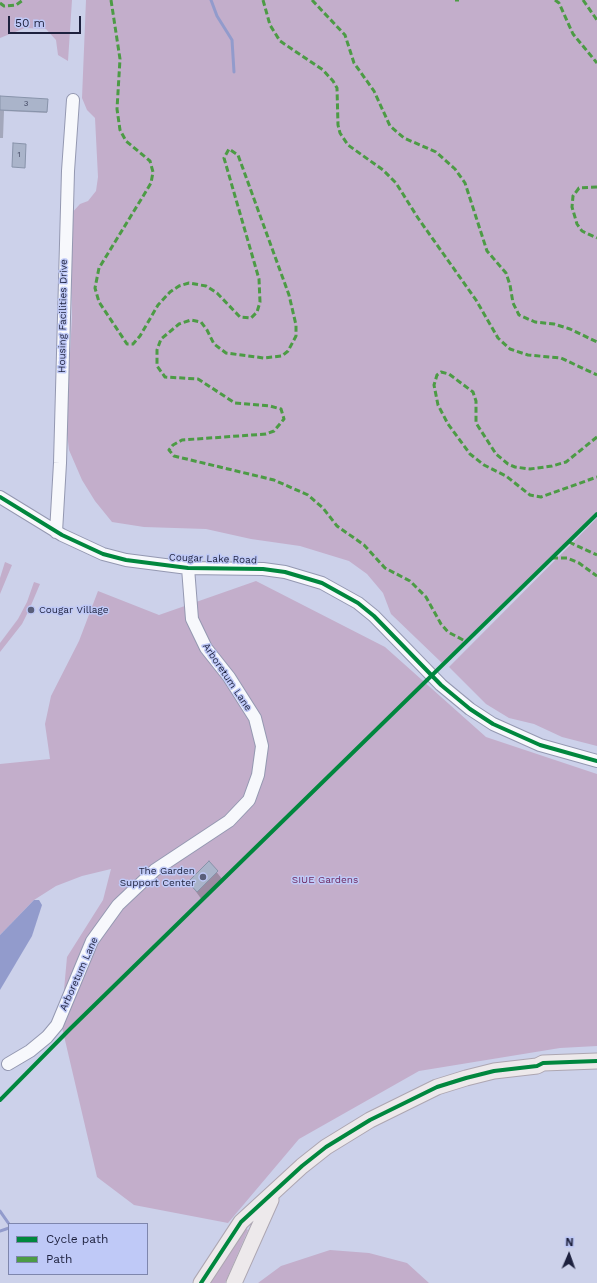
<!DOCTYPE html>
<html>
<head>
<meta charset="utf-8">
<style>
  body { margin:0 }
  #map { position:relative; width:597px; height:1283px; overflow:hidden; background:#ccd1ea; font-family:"Work Sans",sans-serif }
  canvas { display:block }
  .legend { position:absolute; left:8px; top:1223px; width:140px; height:52px; box-sizing:border-box; background:#bfc9f7; border:1px solid #7e86ad; margin:0; padding:5px 7px; list-style:none; font-size:12px; color:#1d213e }
  .legend li { display:flex; align-items:center; gap:8px; height:20px }
  .legend b { width:20px; border:1px solid #7e86ad }
  .north { position:absolute; left:549px; top:1235px; width:40px; height:40px; -webkit-text-stroke:3px #bfc9f7; paint-order:stroke; rotate:2deg; font-size:11px; font-weight:700; line-height:16px; text-align:center; color:#1d213e }
  .north::after { content:''; display:block; margin:auto; width:14px; height:18px; background:#1d213e; clip-path:polygon(50% 0,100% 100%,50% 72%,0 100%) }
  .scale { position:absolute; left:8px; top:16px; width:73px; height:18px; box-sizing:border-box; border:2px solid #1d213e; border-top:0; padding-left:5px; font-size:12px; line-height:14px; white-space:nowrap; color:#1d213e; -webkit-text-stroke:3px #bfc9f7; paint-order:stroke }
</style>
</head>
<body>
<div id="map">
<canvas width="597" height="1283"></canvas>
<ul class="legend">
<li><b style="height:5px;background:#00873e"></b>Cycle path</li>
<li><b style="height:5px;background:#4c9b45"></b>Path</li>
</ul>
<div class="north">N</div>
<div class="scale">50 m</div>
</div>
<script>
const ctx = document.querySelector('canvas').getContext('2d');
ctx.lineJoin = 'round';
function fill(path, color) {
  ctx.fillStyle = color;
  ctx.fill(path, 'evenodd');
}
function toPath(rows) {
  const path = new Path2D();
  for (const r of rows) {
    path.moveTo(r[0], r[1]);
    for (let i = 2; i < r.length; i += 2) path.lineTo(r[i], r[i + 1]);
  }
  return path;
}
function strokePath(path, color, width, dash) {
  ctx.strokeStyle = color;
  ctx.lineWidth = width;
  ctx.lineCap = dash ? 'butt' : 'round';
  ctx.setLineDash(dash || []);
  ctx.stroke(path);
}
function write(font, color, halo, rows, align = 'center') {
  ctx.font = font + ' "Work Sans",sans-serif';
  ctx.lineWidth = 3;
  ctx.setLineDash([]);
  ctx.textBaseline = 'middle';
  ctx.strokeStyle = halo;
  ctx.fillStyle = color;
  for (const [text, x, y, turn = 0] of rows) {
    ctx.save();
    ctx.translate(x, y);
    ctx.rotate((+turn || 0) * Math.PI / 180);
    ctx.textAlign = isNaN(turn) ? turn : align;
    if (halo) ctx.strokeText(text, 0, 0);
    ctx.fillText(text, 0, 0);
    ctx.restore();
  }
}
const green = toPath([
  [0,0,72,0,68,61,58,55,56,40,46,29,25,28,0,38],
  [86,0,597,0,597,512,442,663,391,614,383,593,367,574,349,561,300,546,251,539,206,529,144,527,112,522,95,501,82,480,69,450,66,425,72,317,70,215,80,204,88,201,96,191,98,177,95,118,87,110,82,98],
  [597,518,597,746,562,737,534,724,509,718,486,704,449,667],
  [5,562,12,565,0,594,0,578],
  [256,581,385,647,486,737,597,774,597,1046,560,1048,419,1071,299,1139,228,1223,134,1205,97,1177,61,1023,67,957,103,900,111,869,82,876,56,886,34,900,0,935,0,764,50,759,45,724,51,696,79,641,98,591,159,615],
  [34,582,40,584,29,610,22,624,0,652,0,643,18,619,27,602],
  [246,1229,248,1230,225,1283,209,1283],
  [330,1250,369,1253,407,1263,429,1283,258,1283,281,1266]
]);
const water = toPath([
  [34,900,39,900,42,905,32,936,0,990,0,935]
]);
const shadow = toPath([
  [0,97,48,101,47,113,4,111,3,138,0,138],
  [209,863,223,880,202,900,189,882]
]);
const stream = toPath([
  [211,0,217,16,232,40,234,72],
  [0,1211,9,1224],
  [0,1231,9,1228]
]);
const building = toPath([
  [0,96,48,99,47,112,0,110,0,96],
  [13,143,26,144,25,168,12,167,13,143],
  [209,861,218,871,197,892,188,882,209,861]
]);
const minor = toPath([
  [0,497,62,535,103,554,126,560,188,568,263,569,285,572,322,583,358,603,374,616,441,685,470,709,493,724,540,745,597,761],
  [56,532,60,463,68,171,73,100],
  [8,1064,30,1051,47,1037,57,1025,92,941,118,905,155,870,229,821,249,800,258,775,262,746,255,718,229,677,206,648,192,619,188,568]
]);
const major = toPath([
  [201,1283,241,1222,302,1166,326,1147,370,1120,437,1087,466,1078,494,1071,537,1066,543,1063,597,1061],
  [234,1283,271,1200]
]);
const quiet = toPath([
  [111,0,120,59,117,109,120,130,126,141,150,161,153,172,151,183,145,193,99,268,95,288,99,302,127,344,133,344,140,336,158,305,170,292,179,286,189,283,206,286,217,293,240,317,251,318,257,312,260,302,259,279,224,158,229,149,238,155,289,295,296,325,296,336,288,351,282,356,264,358,226,353,214,344,207,330,201,322,191,320,179,324,161,339,157,350,157,366,165,377,198,379,235,403,270,406,281,409,284,419,274,431,266,434,182,440,173,445,169,450,174,456,274,480,308,495,323,508,337,526,364,545,385,568,410,581,426,597,441,624,448,632,467,642],
  [263,0,270,25,280,41,323,70,333,81,337,88,338,125,340,133,348,145,383,170,396,183,418,218,476,300,498,338,510,349,528,355,561,358,597,375],
  [312,0,345,35,354,63,374,91,390,126,404,138,436,152,455,169,465,183,487,251,506,273,510,285,513,303,519,315,535,322,554,324,570,329,597,342],
  [455,0,459,0],
  [555,0,559,3,573,34,597,63],
  [583,0,597,20],
  [0,3,4,6,16,5,23,0],
  [597,187,579,188,573,196,572,207,577,224,582,231,597,238],
  [597,437,566,462,552,466,530,469,515,467,508,464,496,454,476,423,476,401,473,392,449,374,441,372,437,375,434,385,438,405,448,424,470,454,484,465,506,476,530,495,541,497,597,477],
  [569,542,597,555],
  [552,558,567,558,579,563,597,576]
]);
const cycleway = toPath([
  [0,497,62,535,103,554,126,560,188,568,263,569,285,572,322,583,358,603,374,616,441,685,470,709,493,724,540,745,597,761],
  [0,1100,70,1029,597,514],
  [201,1283,241,1222,302,1166,326,1147,370,1120,437,1087,466,1078,494,1071,537,1066,543,1063,597,1061]
]);
const markers = [
  [31,610,4,"#5a5f7a"],
  [203,877,4,"#5a5f7a"]
];
const numberNames = [
  ["3",26,104],
  ["1",19,155]
];
const streetNames = [
  ["Housing Facilities Drive",63,316,-89],
  ["Cougar Lake Road",213,559,2],
  ["Arboretum Lane",227,677,56],
  ["Arboretum Lane",79,974,-66]
];
const poiNames = [
  ["Cougar Village",39,610],
  ["The Garden",195,871,"right"],
  ["Support Center",195,883,"right"]
];
const parkNames = [
  ["SIUE Gardens",325,880]
];
fill(green, '#c3aecb');
fill(water, '#929bcc');
fill(shadow, '#0003');
strokePath(stream, '#929bcc', 3);
fill(building, '#aab4ca');
strokePath(building, '#8893aa', 1);
strokePath(minor, '#9498b1', 14);
strokePath(major, '#ada6b1', 17);
strokePath(minor, '#f7f8fc', 12);
strokePath(major, '#ede9eb', 15);
strokePath(quiet, '#4c9b45', 3, [6, 3]);
strokePath(cycleway, '#00873e', 4);
for (const [x, y, r, color] of markers) {
  const dot = new Path2D();
  dot.arc(x, y, r, 0, 2 * Math.PI);
  ctx.fillStyle = color;
  ctx.fill(dot);
  strokePath(dot, '#bfc9f7', 1.5);
}
write('8px', '#404661', null, numberNames);
write('10px', '#1d213e', '#bfc9f7', streetNames);
write('10px', '#1d213e', '#bfc9f7', poiNames, 'left');
write('10px', '#6e2a61', '#bfc9f7', parkNames);
</script>
</body>
</html>
